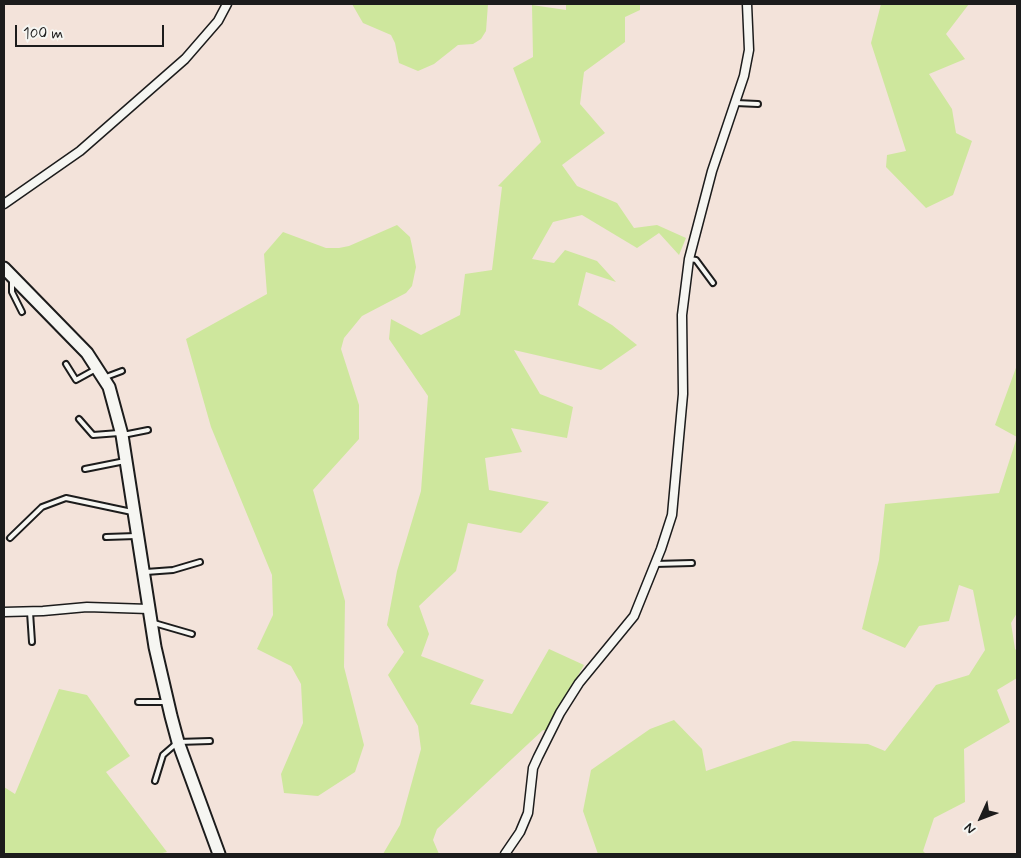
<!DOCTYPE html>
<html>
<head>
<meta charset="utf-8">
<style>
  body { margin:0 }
  #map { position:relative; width:1021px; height:858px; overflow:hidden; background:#f3e3da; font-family:Mynerve,sans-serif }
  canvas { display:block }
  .frame { position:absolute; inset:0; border:5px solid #1c1c1c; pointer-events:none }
  .north { position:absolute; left:956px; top:793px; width:50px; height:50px; -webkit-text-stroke:4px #f6f6f2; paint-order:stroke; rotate:227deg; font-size:14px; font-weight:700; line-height:20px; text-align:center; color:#1c1c1c }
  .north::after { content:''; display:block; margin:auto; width:18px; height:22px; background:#1c1c1c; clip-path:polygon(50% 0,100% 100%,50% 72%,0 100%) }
  .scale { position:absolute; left:15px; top:25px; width:149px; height:22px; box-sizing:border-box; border:2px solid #1c1c1c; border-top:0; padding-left:6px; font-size:15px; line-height:18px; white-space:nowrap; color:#1c1c1c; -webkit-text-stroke:4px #f6f6f2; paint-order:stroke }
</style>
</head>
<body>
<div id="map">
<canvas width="1021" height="858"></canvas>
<div class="frame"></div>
<div class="north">N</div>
<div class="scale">100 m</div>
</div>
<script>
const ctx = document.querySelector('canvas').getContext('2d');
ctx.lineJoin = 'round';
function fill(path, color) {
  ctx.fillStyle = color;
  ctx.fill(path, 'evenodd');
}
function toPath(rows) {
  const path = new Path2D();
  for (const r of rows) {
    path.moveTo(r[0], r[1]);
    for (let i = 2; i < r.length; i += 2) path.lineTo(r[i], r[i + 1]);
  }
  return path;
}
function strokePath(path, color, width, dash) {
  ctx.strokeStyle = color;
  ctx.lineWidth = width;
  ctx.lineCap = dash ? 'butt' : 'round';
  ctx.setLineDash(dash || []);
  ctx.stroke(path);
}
const green = toPath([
  [352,4,488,4,486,31,481,39,473,44,458,45,434,64,418,71,399,63,395,43,391,35,363,23],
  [566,4,640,4,640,10,625,17,625,42,584,72,580,104,605,133,562,165,577,186,617,203,634,228,657,225,686,238,679,255,659,233,637,248,582,215,553,222,532,259,554,263,565,250,597,261,616,282,586,272,578,305,612,325,637,345,601,370,514,350,540,394,573,407,567,438,511,428,522,452,485,458,489,490,549,502,521,533,468,523,456,571,419,606,429,634,421,656,484,680,470,704,512,714,549,649,584,665,546,731,543,730,437,829,433,840,439,854,383,854,400,825,421,749,418,726,388,675,404,652,387,625,397,571,421,491,428,396,389,339,391,319,421,335,460,315,465,274,492,270,502,187,498,186,541,142,513,68,533,57,532,5,566,10],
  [881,4,969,4,946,34,965,59,929,74,952,109,956,133,972,141,953,195,926,208,886,167,887,155,906,151,871,43],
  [397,225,410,237,412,246,416,267,412,286,406,293,362,316,344,338,341,349,359,405,359,439,313,490,345,601,344,667,364,745,355,772,318,796,284,793,281,774,303,723,301,684,291,666,257,649,273,615,272,575,211,427,186,339,267,294,264,254,283,232,326,248,339,248,349,246],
  [1017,365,1017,613,1011,623,1015,649,1017,651,1017,678,997,690,1010,722,964,749,965,802,934,818,923,851,926,854,598,854,583,811,591,770,650,729,674,720,702,749,706,771,793,741,868,744,885,751,936,685,969,675,985,650,973,590,959,585,949,621,919,626,905,648,862,629,879,560,885,504,999,493,1017,437,995,425],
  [59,689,87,695,130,756,106,772,167,852,158,854,4,854,4,787,15,794]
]);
const lane = toPath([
  [736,103,758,104],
  [690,259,696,260,713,283],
  [12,280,12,292,22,312],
  [66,364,76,380,96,369],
  [106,377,122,371],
  [79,419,93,435,119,433],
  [123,435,148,430],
  [85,469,125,461],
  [106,537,136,536],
  [10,538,42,507,66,498,132,512],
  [655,564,692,563],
  [146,572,173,570,200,562],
  [30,612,32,642],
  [154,623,192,634],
  [138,702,166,702],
  [155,781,163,755,178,742,210,741]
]);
const street = toPath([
  [4,204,80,151,185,59,218,21,227,4],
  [4,612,43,611,87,607,149,609],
  [505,854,520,832,528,813,533,768,538,757,560,713,579,683,634,616,661,549,672,515,683,394,682,315,689,259,712,171,744,76,749,50,747,4]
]);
const secondary = toPath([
  [4,268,87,353,109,387,122,435,155,647,171,716,178,742,219,854]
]);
fill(green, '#cee79d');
strokePath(lane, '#1c1c1c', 8);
strokePath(street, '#1c1c1c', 11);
strokePath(secondary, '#1c1c1c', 15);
strokePath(lane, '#f6f6f2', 4);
strokePath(street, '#f6f6f2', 8);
strokePath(secondary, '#f6f6f2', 11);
</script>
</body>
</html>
